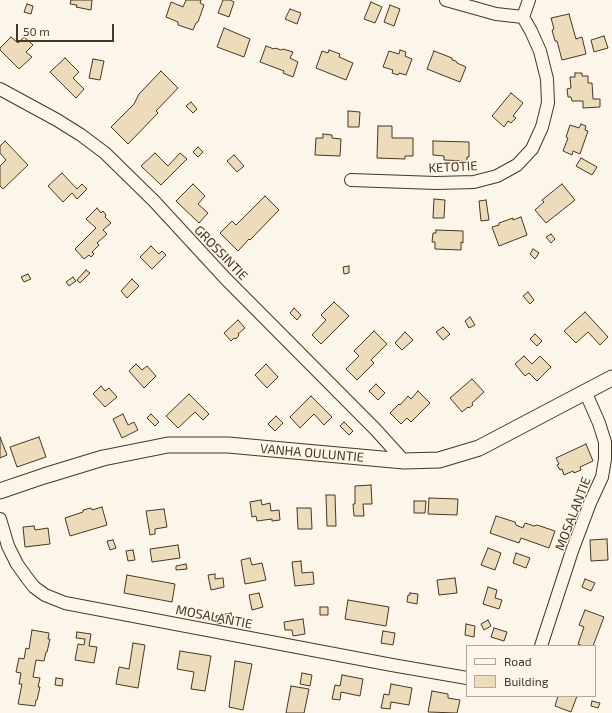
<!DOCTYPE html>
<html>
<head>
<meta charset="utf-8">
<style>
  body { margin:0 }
  #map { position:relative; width:612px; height:713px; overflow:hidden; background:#fbf6e9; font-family:"Exo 2",sans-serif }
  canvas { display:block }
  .legend { position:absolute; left:466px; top:645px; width:130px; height:52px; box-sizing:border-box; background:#fbf6e9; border:1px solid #b4a999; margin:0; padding:5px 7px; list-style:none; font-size:12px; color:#4a3520 }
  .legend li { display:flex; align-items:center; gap:8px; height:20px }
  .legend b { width:20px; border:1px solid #b4a999 }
  .scale { position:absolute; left:16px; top:24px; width:98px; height:18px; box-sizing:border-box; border:2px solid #4a3520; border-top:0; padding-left:5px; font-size:12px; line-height:14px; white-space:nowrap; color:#4a3520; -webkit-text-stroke:3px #fbf6e9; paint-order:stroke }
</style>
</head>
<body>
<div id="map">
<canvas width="612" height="713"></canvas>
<ul class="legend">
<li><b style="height:5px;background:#fbf6e9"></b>Road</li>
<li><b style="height:11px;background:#ecdcbc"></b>Building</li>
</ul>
<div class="scale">50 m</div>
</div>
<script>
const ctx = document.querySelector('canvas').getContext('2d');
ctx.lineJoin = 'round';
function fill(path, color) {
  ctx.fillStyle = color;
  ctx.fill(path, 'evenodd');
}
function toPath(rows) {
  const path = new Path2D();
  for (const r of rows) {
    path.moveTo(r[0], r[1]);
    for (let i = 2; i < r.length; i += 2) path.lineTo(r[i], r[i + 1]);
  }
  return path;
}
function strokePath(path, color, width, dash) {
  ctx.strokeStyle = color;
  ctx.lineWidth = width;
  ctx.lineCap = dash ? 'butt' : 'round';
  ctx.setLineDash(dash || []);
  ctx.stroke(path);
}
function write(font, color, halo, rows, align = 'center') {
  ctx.font = font + ' "Exo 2",sans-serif';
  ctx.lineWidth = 3;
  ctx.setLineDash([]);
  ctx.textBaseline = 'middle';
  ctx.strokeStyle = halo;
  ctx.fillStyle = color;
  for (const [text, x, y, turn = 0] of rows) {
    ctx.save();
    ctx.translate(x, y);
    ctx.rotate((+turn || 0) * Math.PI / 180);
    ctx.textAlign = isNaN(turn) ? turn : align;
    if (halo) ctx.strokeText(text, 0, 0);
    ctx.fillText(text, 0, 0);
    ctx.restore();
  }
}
const building = toPath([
  [71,0,92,0,91,10,76,7,77,5,70,4,71,0],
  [186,0,201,0,200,3,204,5,198,22,196,23,193,30,178,25,178,22,166,17,171,2,183,7,186,0],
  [223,0,230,0,234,2,229,17,218,13,223,0],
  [371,2,382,7,375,23,364,19,371,2],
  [27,4,33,6,31,14,24,12,27,4],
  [390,5,400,9,394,26,384,22,390,5],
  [290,9,301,13,297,24,285,19,290,9],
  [569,14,576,39,582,37,586,54,562,60,557,41,555,41,552,30,554,29,551,18,569,14],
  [224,28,250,39,244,57,217,47,224,28],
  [604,36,608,48,594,52,591,40,604,36],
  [11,37,18,43,24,37,33,45,26,52,32,57,19,69,0,50,0,48,11,37],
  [266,46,274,49,275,48,281,50,283,49,293,52,290,58,298,62,293,77,283,73,284,71,260,62,266,46],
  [329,50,340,54,339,57,353,63,346,80,316,68,322,51,328,53,329,50],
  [400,50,406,52,405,56,412,59,406,75,399,73,398,75,392,73,393,70,383,67,389,51,399,54,400,50],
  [434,51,452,58,452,60,456,61,457,63,466,67,460,82,427,69,434,51],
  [65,58,79,72,73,78,84,89,76,98,50,72,65,58],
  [93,59,104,61,100,80,89,78,93,59],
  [161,71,178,88,156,111,158,113,128,144,111,127,134,104,139,94,161,71],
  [575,73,582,73,582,76,588,76,588,83,592,83,593,99,600,99,600,107,583,108,583,101,572,101,571,97,568,97,567,89,571,88,570,77,575,77,575,73],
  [511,93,523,103,513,116,516,118,511,123,508,121,504,127,492,116,511,93],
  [191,102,197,109,193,113,186,106,191,102],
  [348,111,360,112,359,127,348,127,348,111],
  [581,124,586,126,585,130,588,131,580,154,573,151,572,155,563,151,568,138,566,137,570,125,579,128,581,124],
  [378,126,392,126,392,138,413,138,413,156,405,156,405,159,377,158,378,126],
  [323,134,332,135,332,138,341,139,340,156,315,155,316,138,323,138,323,134],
  [5,141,28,165,3,189,0,186,0,166,6,160,0,153,0,146,5,141],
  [433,141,469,142,469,157,467,157,467,161,444,160,444,156,433,155,433,141],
  [198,147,203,152,198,157,193,152,198,147],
  [155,153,168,166,180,153,187,159,161,185,141,166,155,153],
  [234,155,244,166,237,172,227,161,234,155],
  [581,158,597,167,592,175,576,166,581,158],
  [62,173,77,189,82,184,87,189,77,199,72,193,63,202,48,186,62,173],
  [193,184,205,196,198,204,208,213,199,223,176,201,193,184],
  [562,184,575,200,546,223,535,210,544,202,542,200,562,184],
  [265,196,279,210,250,240,249,239,238,251,220,233,232,221,236,225,265,196],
  [434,199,445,200,444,218,433,218,434,199],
  [486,200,489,220,481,221,479,201,486,200],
  [97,208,101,213,103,211,106,215,105,217,111,223,103,230,107,234,97,243,99,245,92,252,94,254,91,257,89,255,84,259,75,249,96,228,86,219,97,208],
  [521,217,527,235,499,246,492,227,499,225,499,223,513,218,513,220,521,217],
  [436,230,463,231,463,243,461,242,461,250,435,249,435,242,432,242,433,233,436,233,436,230],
  [551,234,555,239,551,243,546,237,551,234],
  [151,246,159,254,162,251,166,255,152,269,140,257,151,246],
  [533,249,539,253,535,259,530,254,533,249],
  [349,266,349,273,344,274,343,267,349,266],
  [86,270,90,273,80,283,77,280,86,270],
  [28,274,31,279,24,282,21,277,28,274],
  [73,277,76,281,69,286,66,282,73,277],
  [132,279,139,286,127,298,121,291,132,279],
  [528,292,534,300,530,304,523,296,528,292],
  [334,302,349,316,321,344,312,335,326,320,321,315,334,302],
  [294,308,301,315,297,320,290,313,294,308],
  [585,312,608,337,600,345,588,332,576,343,564,331,585,312],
  [470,317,475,325,469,328,465,321,470,317],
  [238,320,245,328,238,334,239,335,236,339,234,338,231,341,224,333,238,320],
  [443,327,450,334,443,340,436,332,443,327],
  [374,331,387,344,371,360,374,363,357,380,346,369,359,356,354,351,374,331],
  [405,332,413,340,402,350,395,343,405,332],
  [535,334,542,341,537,346,530,339,535,334],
  [524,356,532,364,540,356,551,367,537,381,529,373,525,376,515,364,524,356],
  [136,364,142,370,147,366,156,376,144,388,129,371,136,364],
  [266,364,278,377,267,388,255,375,266,364],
  [472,379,484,392,472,403,473,405,469,408,468,407,462,412,450,398,472,379],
  [376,384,385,393,378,400,369,391,376,384],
  [101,386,105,391,109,388,117,397,105,407,93,394,101,386],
  [418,391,430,403,411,422,407,418,401,424,390,413,399,404,400,405,408,396,411,399,418,391],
  [189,394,209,414,203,420,195,412,178,428,166,416,189,394],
  [311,396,332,417,324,425,314,414,300,428,290,417,311,396],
  [123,414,128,425,134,422,138,430,122,438,113,419,123,414],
  [151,414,159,422,155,426,147,418,151,414],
  [276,416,283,423,275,431,268,424,276,416],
  [344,422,353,431,349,435,340,426,344,422],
  [0,437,7,455,0,458,0,437],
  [39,437,46,457,17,467,10,447,39,437],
  [586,444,593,461,580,467,581,470,574,473,573,471,564,475,562,469,560,470,557,465,559,464,556,458,586,444],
  [371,485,372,504,363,504,364,516,354,516,353,504,355,504,355,486,371,485],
  [326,495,335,495,336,526,327,526,326,495],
  [429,498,458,499,457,515,428,514,429,498],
  [261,500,262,505,270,503,271,511,279,510,280,520,272,521,272,519,257,521,256,516,252,517,250,502,261,500],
  [414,501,426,501,425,513,414,513,414,501],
  [102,507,107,525,70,536,65,518,83,512,83,510,91,508,92,510,102,507],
  [297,508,311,508,312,529,298,529,297,508],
  [164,509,167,527,155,529,155,534,150,535,146,511,164,509],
  [496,516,515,522,516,525,523,528,525,523,534,526,537,525,555,531,549,548,521,538,519,543,490,533,496,516],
  [34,526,35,530,48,528,50,544,25,547,23,527,34,526],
  [607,539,608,560,591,561,590,540,607,539],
  [113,540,116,548,110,550,107,541,113,540],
  [178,545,180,558,152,562,150,549,178,545],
  [488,548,501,553,495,570,481,565,488,548],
  [133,550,135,560,128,561,126,551,133,550],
  [516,553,530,558,526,568,513,563,516,553],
  [250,558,252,565,262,563,266,580,245,584,241,560,250,558],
  [301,561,302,573,313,572,314,584,295,586,292,562,301,561],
  [186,564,187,569,176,570,176,566,186,564],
  [215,574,215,579,223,578,224,587,211,590,208,575,215,574],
  [127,575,175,584,172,602,124,593,127,575],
  [455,578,457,593,439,595,437,580,455,578],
  [585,579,595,583,591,591,582,587,585,579],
  [488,587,497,590,495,598,502,600,499,609,483,604,488,587],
  [259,593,263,607,252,610,249,595,259,593],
  [410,593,418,594,417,604,407,602,408,595,410,595,410,593],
  [348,600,389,607,386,626,345,619,348,600],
  [320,607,328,607,328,615,320,615,320,607],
  [585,610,604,617,593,646,583,646,578,644,584,627,579,625,585,610],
  [231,613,233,621,217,624,216,616,231,613],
  [303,619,305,634,293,636,292,630,285,630,284,622,303,619],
  [488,620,491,626,484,630,481,624,488,620],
  [466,624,475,626,474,637,465,635,466,624],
  [494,628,507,632,504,641,491,637,494,628],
  [32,630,49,633,48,639,50,639,47,652,46,652,44,661,36,660,33,677,40,678,38,687,40,687,37,700,36,700,35,706,18,704,22,684,19,684,21,673,16,672,19,658,24,659,26,648,29,649,32,630],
  [383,631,395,633,393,645,381,643,383,631],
  [77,632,91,634,89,646,97,647,94,663,75,660,78,644,84,645,85,639,76,638,77,632],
  [133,643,145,645,138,688,116,684,119,667,129,669,133,643],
  [180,651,211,656,205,691,191,689,194,672,177,669,180,651],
  [235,661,252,664,243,710,229,707,235,661],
  [302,673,312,675,310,686,300,684,302,673],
  [342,675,363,679,360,696,341,692,340,700,332,699,335,685,340,686,342,675],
  [56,678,63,679,62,686,55,685,56,678],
  [391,684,412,688,409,705,391,702,390,709,381,708,384,694,389,695,391,684],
  [291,686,309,689,304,713,286,713,291,686],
  [432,691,448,694,448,698,460,700,457,713,428,712,432,691],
  [558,696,577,696,571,712,555,706,558,696],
  [592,701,600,703,598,708,591,706,592,701]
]);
const minor = toPath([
  [446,0,496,14,523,17],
  [0,89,57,120,81,135,105,153,154,201,225,278,376,430,404,461],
  [351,180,436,183,474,182,497,176,517,165,532,149,542,127,548,103,547,79,540,51,531,31,523,17,529,0],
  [0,519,8,546,17,564,27,578,34,587,45,595,65,603,392,665,467,678],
  [541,646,572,551,590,503,602,477,605,459,605,442,599,423,585,391]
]);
const tertiary = toPath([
  [0,491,44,476,103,458,168,445,228,445,404,461,439,460,479,448,612,378]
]);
const streetNames = [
  ["KETOTIE",453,167,-3],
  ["GROSSINTIE",221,253,46],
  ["VANHA OULUNTIE",312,453,5],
  ["MOSALANTIE",573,514,-69],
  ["MOSALANTIE",214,617,11]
];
fill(building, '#ecdcbc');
strokePath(building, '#4a3520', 1);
strokePath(minor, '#4a3520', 14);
strokePath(tertiary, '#4a3520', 17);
strokePath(minor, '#fbf6e9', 12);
strokePath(tertiary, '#fbf6e9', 15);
write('13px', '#4a3520', '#fbf6e9', streetNames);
</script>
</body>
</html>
